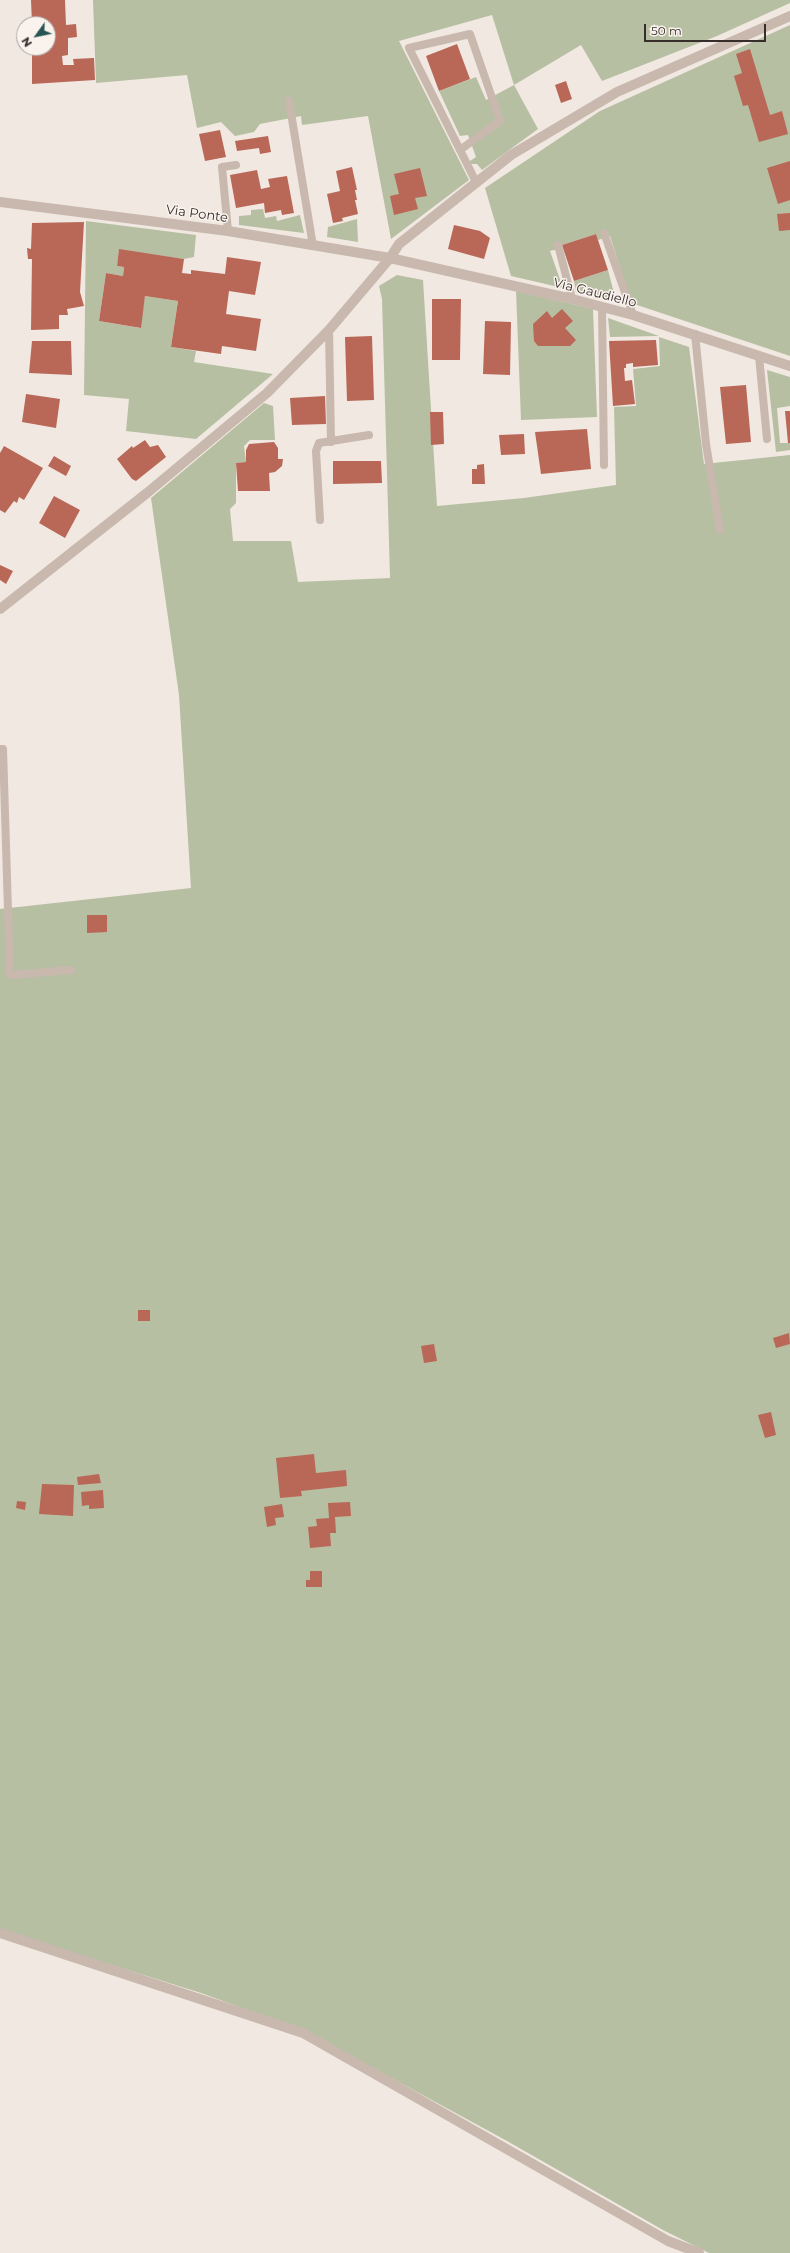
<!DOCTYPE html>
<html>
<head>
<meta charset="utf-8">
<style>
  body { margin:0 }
  #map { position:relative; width:790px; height:2253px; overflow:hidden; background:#f1e8e1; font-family:Montserrat,sans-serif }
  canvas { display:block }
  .north { position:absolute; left:16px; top:16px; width:40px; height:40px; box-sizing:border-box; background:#f9f2ed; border:1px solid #aba49f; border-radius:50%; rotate:237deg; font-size:11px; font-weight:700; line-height:16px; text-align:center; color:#372e2b }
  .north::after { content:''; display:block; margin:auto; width:14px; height:18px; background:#255554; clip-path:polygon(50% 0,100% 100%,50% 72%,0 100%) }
  .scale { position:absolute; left:644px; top:24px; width:122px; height:18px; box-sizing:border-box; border:2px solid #372e2b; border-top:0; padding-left:5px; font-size:12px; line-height:14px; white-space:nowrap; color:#372e2b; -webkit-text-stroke:3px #f9f2ed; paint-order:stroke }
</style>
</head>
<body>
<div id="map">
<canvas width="790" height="2253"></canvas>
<div class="north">N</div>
<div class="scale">50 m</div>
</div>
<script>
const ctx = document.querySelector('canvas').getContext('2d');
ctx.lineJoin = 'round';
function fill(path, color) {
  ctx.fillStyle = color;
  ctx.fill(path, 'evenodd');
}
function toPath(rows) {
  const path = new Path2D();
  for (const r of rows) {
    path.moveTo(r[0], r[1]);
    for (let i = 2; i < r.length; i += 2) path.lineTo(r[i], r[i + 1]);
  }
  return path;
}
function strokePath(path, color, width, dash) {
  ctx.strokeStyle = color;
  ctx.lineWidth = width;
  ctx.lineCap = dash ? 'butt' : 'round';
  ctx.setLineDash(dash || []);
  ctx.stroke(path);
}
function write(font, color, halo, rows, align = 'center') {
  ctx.font = font + ' Montserrat,sans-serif';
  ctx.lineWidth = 3;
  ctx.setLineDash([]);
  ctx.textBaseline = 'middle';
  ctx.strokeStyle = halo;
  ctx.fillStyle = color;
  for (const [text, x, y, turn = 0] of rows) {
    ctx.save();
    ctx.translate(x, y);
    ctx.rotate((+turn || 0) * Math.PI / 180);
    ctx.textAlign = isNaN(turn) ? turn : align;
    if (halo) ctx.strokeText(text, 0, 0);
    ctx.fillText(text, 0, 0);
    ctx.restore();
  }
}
const green = toPath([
  [93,0,790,0,790,3,717,36,602,81,581,45,514,85,538,129,482,170,477,164,471,164,470,161,476,157,468,135,460,136,439,91,476,77,486,100,514,85,492,15,399,41,469,180,391,239,368,116,302,125,301,116,260,124,254,132,235,136,221,122,197,128,187,75,96,83],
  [790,25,790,356,631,303,610,236,598,240,596,234,562,245,562,248,550,251,563,288,511,276,485,188,600,111],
  [263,209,265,218,276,216,277,221,300,215,304,233,239,225,239,216,251,215,251,210],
  [357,219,358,242,327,237,328,227],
  [86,221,196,235,194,257,184,259,119,250,117,266,124,267,123,276,106,273,99,321,140,328,145,296,178,301,171,347,196,351,194,362,273,374,196,439,126,431,129,399,84,395],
  [608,270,616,301,576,292,574,281],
  [397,275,423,280,437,506,524,498,616,485,614,407,636,406,633,369,660,366,659,337,689,347,704,464,790,455,790,2253,709,2253,663,2230,507,2141,305,2031,201,1993,0,1930,0,909,191,888,179,695,151,498,264,403,273,406,275,440,250,440,244,446,246,462,236,463,236,503,230,509,233,541,291,541,298,582,390,578,382,299,379,286],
  [516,291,593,309,597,417,521,420],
  [608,318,659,336,610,337],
  [767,370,790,377,790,406,777,408,780,443,790,443,790,450,776,452]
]);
const building = toPath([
  [31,0,65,0,66,25,76,24,77,37,68,38,68,55,62,56,63,65,74,65,73,59,94,58,95,80,32,84,32,48,48,48,48,24,32,24],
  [457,44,470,79,439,91,426,56],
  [750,49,770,115,782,111,788,134,759,142,748,105,743,106,734,76,742,73,736,54],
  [566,81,572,99,561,103,555,85],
  [220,130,226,157,205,161,199,134],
  [268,136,271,152,260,154,259,148,237,151,235,141],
  [790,161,790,200,778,204,767,168],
  [352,167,357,190,355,190,357,200,355,200,358,214,342,218,343,221,333,223,327,194,340,191,336,171],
  [420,168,427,196,415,198,418,209,394,215,390,196,399,194,394,174],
  [257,170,261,189,270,187,268,179,287,176,294,213,282,215,281,210,265,213,264,203,236,208,230,175],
  [790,213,790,230,779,231,777,214],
  [84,222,80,292,84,306,67,309,68,315,59,315,59,329,31,330,32,259,28,259,27,248,31,249,32,223],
  [454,225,480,231,490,238,484,259,448,249],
  [596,234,608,270,574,281,562,245],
  [119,249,184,259,182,273,191,274,191,270,225,274,227,257,261,262,255,295,229,291,226,314,261,319,256,351,222,346,221,354,171,347,178,301,145,296,141,328,99,321,106,273,123,276,124,267,117,266],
  [432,299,461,299,460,360,432,360],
  [562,309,573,321,565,328,576,340,570,346,538,346,534,341,533,324,547,311,552,318],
  [485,321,511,322,510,375,483,374],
  [372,336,374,400,347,401,345,337],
  [656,340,658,365,633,367,633,363,626,364,626,368,624,368,625,381,632,380,635,404,613,406,609,341],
  [32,341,71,341,72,375,29,373],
  [746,385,751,442,726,444,720,387],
  [26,394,60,399,56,428,22,422],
  [325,396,326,424,292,425,290,398],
  [785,411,790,411,790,443,788,443],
  [430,412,443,412,444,444,431,445],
  [587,429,591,469,541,474,535,432],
  [524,434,525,454,501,455,499,435],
  [145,440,150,447,158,445,166,457,136,481,132,479,117,459,132,446,133,448],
  [274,442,278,448,278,459,283,459,282,466,275,472,269,473,270,491,238,491,236,463,246,462,246,450,249,444],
  [4,446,43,468,24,500,19,497,17,503,14,501,5,513,0,510,0,453],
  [54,456,71,466,66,476,48,466],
  [333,461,381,461,382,483,333,484],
  [484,464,485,484,472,484,472,469,477,469,477,465],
  [54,496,80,510,65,538,39,523],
  [0,565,13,571,6,584,0,580],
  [87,915,107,915,107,932,87,933],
  [138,1310,150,1310,150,1321,138,1321],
  [789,1333,790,1344,776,1348,773,1338],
  [434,1344,437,1361,424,1363,421,1346],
  [771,1412,776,1435,765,1438,758,1415],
  [314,1454,316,1473,346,1470,347,1486,301,1491,302,1496,280,1498,276,1458],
  [99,1474,101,1483,78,1485,77,1477],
  [42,1484,74,1485,73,1516,39,1514],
  [103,1490,104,1508,89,1509,89,1505,82,1506,81,1492],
  [17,1501,26,1502,25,1510,16,1508],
  [350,1502,351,1516,335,1517,336,1533,330,1533,331,1546,310,1548,308,1527,317,1526,316,1519,329,1518,328,1503],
  [282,1504,284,1517,275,1518,276,1525,267,1527,264,1507],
  [310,1571,322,1571,322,1587,306,1587,306,1580,310,1580]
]);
const service = toPath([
  [289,101,313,246],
  [460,150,500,121,470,34,409,48,476,182],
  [228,231,222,167,236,165],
  [604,233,633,315],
  [558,245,572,299],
  [602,307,604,465],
  [329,330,331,442],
  [695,334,706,444,720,530],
  [759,356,767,439],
  [320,520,316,451,319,443,369,435],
  [0,749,3,749,10,975,71,970]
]);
const minor = toPath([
  [0,202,228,231,390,258,572,299,633,315,790,366],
  [0,609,147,493,267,393,329,330,390,258,399,244,511,155,617,92,790,16],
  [0,1933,303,2033,668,2241,699,2253]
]);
const streetNames = [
  ["Via Ponte",197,214,8],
  ["Via Gaudiello",595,293,14]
];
fill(green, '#b7bfa2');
fill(building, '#b96757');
strokePath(service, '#c8b8ae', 8);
strokePath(minor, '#c8b8ae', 10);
write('13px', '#372e2b', '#f9f2ed', streetNames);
</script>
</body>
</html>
